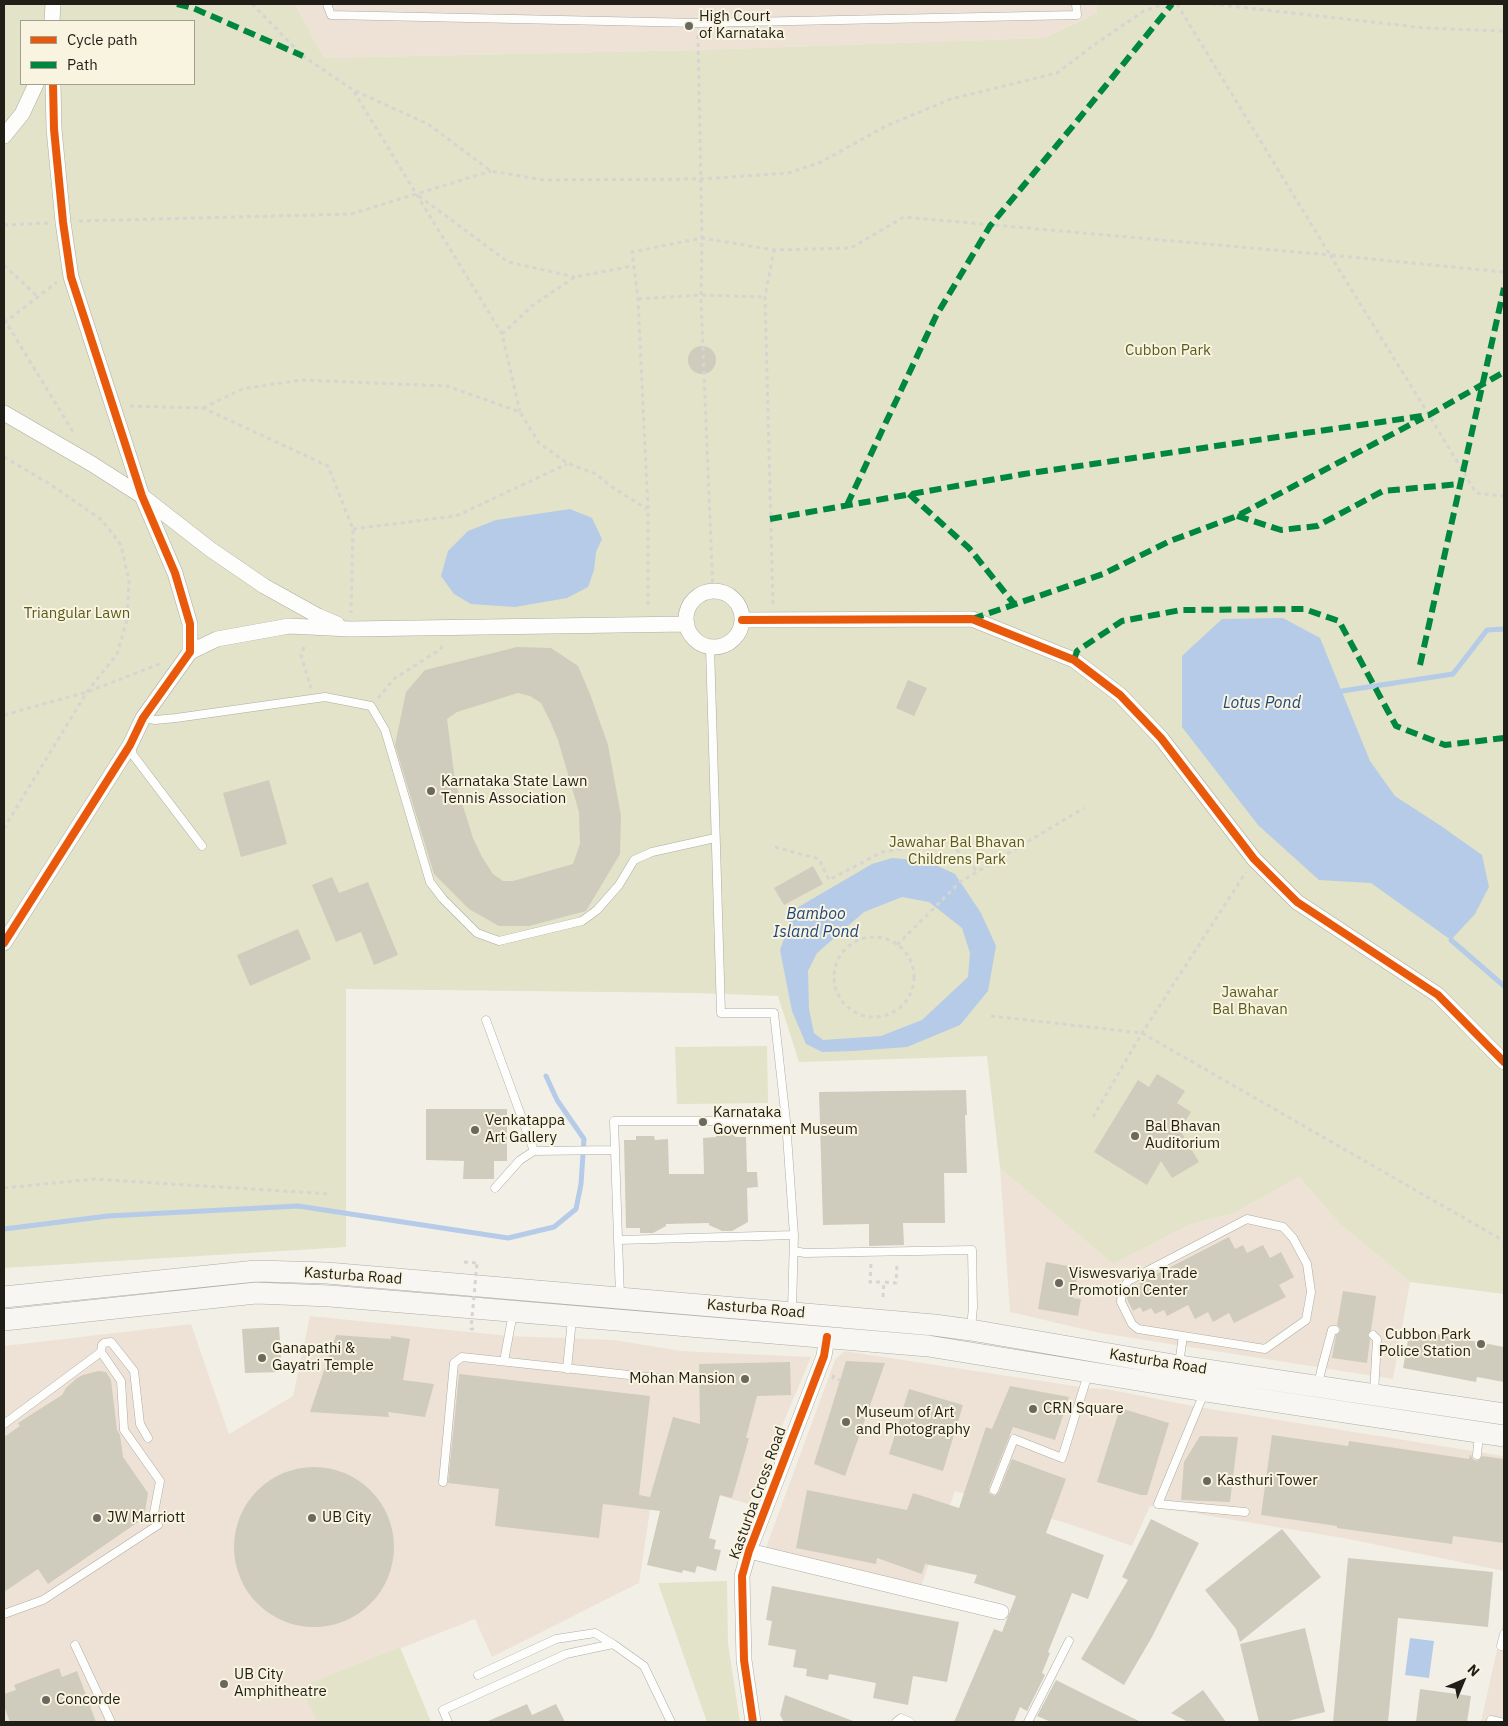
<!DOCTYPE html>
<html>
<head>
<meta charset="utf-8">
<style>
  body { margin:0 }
  #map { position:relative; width:1508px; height:1726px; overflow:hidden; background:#f2f0e6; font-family:"IBM Plex Sans",sans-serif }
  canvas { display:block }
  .frame { position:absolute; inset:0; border:5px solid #201e17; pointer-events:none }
  .legend { position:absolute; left:20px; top:20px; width:175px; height:65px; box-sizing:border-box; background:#f8f4e0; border:1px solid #a29e90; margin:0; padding:6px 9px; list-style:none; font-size:15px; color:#201e17 }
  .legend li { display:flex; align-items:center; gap:10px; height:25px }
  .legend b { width:25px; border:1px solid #a29e90 }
  .north { position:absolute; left:1438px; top:1656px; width:50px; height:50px; -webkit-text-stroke:4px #f8f4e0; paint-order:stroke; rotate:45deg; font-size:14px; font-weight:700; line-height:20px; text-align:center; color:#201e17 }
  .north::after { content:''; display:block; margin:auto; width:18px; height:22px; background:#201e17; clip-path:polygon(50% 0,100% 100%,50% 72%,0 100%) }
</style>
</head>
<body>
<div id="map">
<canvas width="1508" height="1726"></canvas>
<div class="frame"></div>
<ul class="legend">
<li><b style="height:6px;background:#e8590c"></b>Cycle path</li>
<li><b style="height:6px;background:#00873e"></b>Path</li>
</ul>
<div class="north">N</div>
</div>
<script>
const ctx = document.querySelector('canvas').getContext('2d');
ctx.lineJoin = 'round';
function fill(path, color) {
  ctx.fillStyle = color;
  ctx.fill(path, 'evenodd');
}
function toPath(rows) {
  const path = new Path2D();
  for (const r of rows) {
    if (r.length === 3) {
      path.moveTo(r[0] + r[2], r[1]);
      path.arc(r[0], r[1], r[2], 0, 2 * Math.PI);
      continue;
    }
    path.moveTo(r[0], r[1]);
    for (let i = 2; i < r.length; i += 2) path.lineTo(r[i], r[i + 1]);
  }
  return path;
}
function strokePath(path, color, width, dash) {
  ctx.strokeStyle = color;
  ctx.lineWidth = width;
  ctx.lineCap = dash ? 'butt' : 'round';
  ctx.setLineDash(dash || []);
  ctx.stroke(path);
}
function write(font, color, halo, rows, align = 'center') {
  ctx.font = font + ' "IBM Plex Sans",sans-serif';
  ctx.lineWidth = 4;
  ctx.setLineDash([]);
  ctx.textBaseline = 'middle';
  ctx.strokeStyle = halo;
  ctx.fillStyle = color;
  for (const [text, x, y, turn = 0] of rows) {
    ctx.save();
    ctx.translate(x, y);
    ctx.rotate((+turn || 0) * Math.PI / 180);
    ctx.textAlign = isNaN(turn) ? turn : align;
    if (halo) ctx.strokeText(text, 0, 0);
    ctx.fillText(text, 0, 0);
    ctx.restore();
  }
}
const commercial = toPath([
  [295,4,1097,4,1097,13,1044,38,699,50,324,58],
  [1000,1168,1113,1264,1189,1225,1234,1213,1299,1177,1340,1224,1410,1282,1393,1379,1100,1333,1010,1312],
  [310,1316,509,1336,614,1340,682,1351,811,1357,749,1504,655,1478,639,1583,492,1657,475,1619,302,1687,317,1722,4,1722,4,1346,191,1324,229,1434,293,1396],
  [844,1351,1087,1388,1107,1389,1198,1407,1504,1456,1504,1571,1343,1538,1150,1506,1132,1546,1069,1524,955,1491,918,1595,761,1561,835,1360],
  [1504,1618,1504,1722,1481,1722]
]);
const green = toPath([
  [4,4,295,4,324,58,699,50,1044,38,1097,13,1097,4,1504,4,1504,1294,1410,1282,1340,1224,1299,1177,1234,1213,1189,1225,1113,1264,1000,1168,987,1056,799,1062,778,996,697,993,346,989,346,1247,4,1268],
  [21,21,194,21,194,84,21,84],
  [767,1046,768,1103,677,1104,675,1047],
  [727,1581,728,1644,740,1722,707,1722,658,1583],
  [400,1647,431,1722,317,1722,301,1687]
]);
const water = toPath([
  [570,509,592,518,602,539,596,552,594,570,588,587,567,598,515,607,471,604,454,594,441,576,448,551,468,531,496,520],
  [1283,618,1320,638,1370,761,1395,796,1441,826,1482,855,1489,887,1475,914,1451,940,1371,883,1319,880,1258,825,1182,727,1182,656,1222,619],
  [892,858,927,861,955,874,981,913,996,946,988,991,960,1025,907,1047,853,1051,822,1052,806,1044,792,1011,780,950,795,909,872,864],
  [902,897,929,902,962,928,970,953,968,977,922,1020,881,1036,823,1040,814,1033,809,1009,808,971,817,953,864,912],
  [1410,1638,1434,1641,1429,1678,1405,1675]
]);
const stream = toPath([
  [1342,691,1453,674,1487,630,1504,629],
  [1451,940,1504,986],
  [4,1229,108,1216,298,1206,508,1238,554,1227,576,1209,581,1184,584,1139,557,1100,546,1076]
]);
const building = toPath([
  [702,360,14],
  [517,647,551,648,578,666,590,694,608,745,621,816,620,854,586,911,529,926,499,926,469,909,434,874,395,745,406,692,425,670],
  [518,693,530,696,541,703,550,721,558,740,579,812,580,844,573,864,513,881,503,881,493,874,482,857,473,838,455,781,447,719,457,712],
  [908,680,927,688,914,716,896,708],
  [269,780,287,844,241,857,223,793],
  [813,866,823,884,784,905,774,888],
  [332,877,339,893,368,882,398,955,374,965,361,932,336,942,312,885],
  [298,929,311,959,250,986,237,955],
  [1157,1074,1185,1091,1177,1103,1191,1112,1180,1130,1199,1162,1172,1178,1161,1161,1147,1185,1094,1152,1138,1080,1149,1087],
  [966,1090,967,1115,965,1115,967,1173,944,1173,945,1223,903,1223,904,1245,869,1246,869,1224,823,1225,819,1092],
  [426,1109,507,1109,507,1161,494,1161,494,1179,463,1179,464,1161,426,1160],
  [735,1134,735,1137,746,1137,747,1172,757,1172,758,1187,747,1188,748,1222,732,1231,722,1231,709,1225,709,1223,666,1224,666,1226,653,1233,640,1233,640,1228,626,1228,624,1140,636,1140,636,1136,654,1136,655,1140,668,1139,669,1174,704,1174,703,1138,716,1137,716,1135],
  [1229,1237,1235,1249,1243,1245,1247,1253,1263,1245,1270,1258,1281,1252,1294,1277,1279,1285,1286,1297,1234,1323,1229,1313,1213,1322,1208,1312,1195,1319,1188,1305,1167,1316,1164,1310,1155,1314,1151,1308,1143,1312,1140,1307,1133,1311,1127,1299,1127,1293,1141,1286,1139,1283],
  [1046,1262,1079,1268,1073,1298,1081,1299,1078,1316,1038,1309],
  [1343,1291,1376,1296,1371,1330,1368,1334,1370,1340,1367,1363,1332,1358,1336,1335,1341,1330,1337,1325],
  [279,1327,282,1372,245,1373,242,1329],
  [1410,1329,1504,1347,1504,1382,1477,1377,1476,1382,1403,1368],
  [336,1335,391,1339,391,1336,410,1339,403,1380,434,1384,425,1417,388,1412,389,1417,310,1412],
  [846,1361,885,1363,845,1476,814,1464],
  [790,1362,791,1395,757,1396,746,1438,749,1438,732,1498,720,1495,709,1538,716,1540,714,1549,721,1550,716,1571,697,1566,695,1573,683,1570,682,1573,647,1565,660,1511,603,1504,599,1538,495,1526,499,1489,448,1483,459,1374,650,1396,639,1495,650,1497,673,1417,700,1424,699,1364],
  [98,1371,106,1372,111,1380,117,1430,120,1435,123,1457,148,1493,144,1518,48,1584,38,1569,4,1592,4,1437,20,1426,18,1423,62,1395,66,1388,77,1378,83,1375],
  [1010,1386,1069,1397,1055,1440,1013,1427,989,1488,989,1493,994,1496,999,1492,1012,1459,1066,1479,1046,1533,1104,1555,1088,1599,1072,1593,1048,1652,1050,1653,1042,1673,1045,1675,1027,1711,1020,1707,1014,1722,954,1722,994,1629,1002,1632,1016,1596,974,1583,977,1575,925,1564,922,1574,877,1558,876,1564,796,1548,807,1490,907,1510,913,1493,959,1508,986,1427,992,1429],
  [909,1389,963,1405,943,1471,889,1454],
  [1120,1408,1169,1423,1147,1495,1141,1495,1097,1482],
  [1272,1435,1348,1446,1349,1441,1469,1459,1470,1454,1473,1459,1477,1461,1482,1456,1504,1459,1504,1543,1453,1536,1452,1544,1337,1528,1337,1526,1261,1515],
  [1200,1436,1238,1437,1230,1502,1181,1500,1184,1462],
  [314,1547,80],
  [1151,1519,1199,1543,1152,1637,1124,1685,1081,1659,1128,1580,1122,1577],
  [1282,1529,1321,1577,1240,1642,1236,1629,1205,1590],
  [1348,1558,1493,1572,1488,1627,1398,1618,1388,1722,1333,1722],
  [772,1586,959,1622,947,1682,913,1676,908,1705,873,1698,876,1683,829,1674,828,1680,806,1676,807,1669,793,1667,796,1650,768,1645,772,1621,766,1620],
  [1305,1628,1325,1712,1284,1722,1259,1722,1240,1644],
  [59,1668,62,1677,77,1671,96,1722,10,1722,4,1706,4,1694,16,1690,14,1685],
  [1056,1680,1104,1704,1141,1722,1051,1722,1037,1716],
  [1420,1689,1471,1696,1467,1722,1416,1722],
  [1203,1690,1226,1722,1188,1722,1171,1713],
  [785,1695,853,1721,853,1722,784,1722,780,1715],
  [527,1704,532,1715,556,1704,565,1722,486,1722]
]);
const path = toPath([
  [252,4,303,56,353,90,428,124,491,171,544,180,701,179,788,173,821,162,886,126,951,99,1057,73,1098,42,1144,11,1164,4],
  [1177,4,1330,255,1504,272],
  [1212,4,1425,28,1504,31],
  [698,35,702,238,701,300,713,592],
  [354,92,502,334,520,412],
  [419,196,508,262,575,277],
  [79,221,351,214,491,171],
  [4,225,48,223],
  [4,265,38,297],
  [638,299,702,295,765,297],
  [4,319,75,435],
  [4,323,57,282],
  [502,334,533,305,575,277,633,266],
  [130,406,203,408,328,466,353,529,351,613],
  [203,408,242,389,301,380,447,386,520,412,539,443,567,463,596,474,612,487,647,509],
  [4,457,48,483,102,520,121,545,129,581,127,620,117,654,87,692,4,828],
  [353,529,456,516,567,464],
  [773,604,765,297,774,250],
  [648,605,648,510,638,299,632,252,702,238,774,250,851,248,904,217,1330,255,1429,415,1476,493,1504,496],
  [304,647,301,655,311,688],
  [378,698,395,678,441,649,443,644],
  [4,715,87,692,162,663],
  [775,847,819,859,829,880,882,852,948,841,977,871],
  [874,977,40],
  [897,945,960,882,1084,808],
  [991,1016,1142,1033,1504,1241],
  [1093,1117,1142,1033,1246,872],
  [4,1188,94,1179,329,1194],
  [464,1262,477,1263],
  [871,1264,870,1282,884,1282],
  [883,1297,884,1282,896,1283,897,1264],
  [834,1375,833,1378,840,1380]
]);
const service = toPath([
  [327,4,331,15,698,23,1077,15,1076,4],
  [710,647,721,1013,774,1013,786,1121,794,1235,792,1310],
  [143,718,155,720,176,718,325,697,371,706,385,730,430,882,443,899,477,933,499,941,582,921,597,910,619,885,634,860,652,852,715,838],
  [130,745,133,755,202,846],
  [486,1020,534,1151],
  [495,1188,520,1160,534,1151,615,1150],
  [619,1240,794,1235],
  [794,1251,805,1253,972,1250,973,1307,971,1328],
  [620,1297,614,1121,786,1121],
  [1373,1335,1377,1339,1374,1394],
  [101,1352,102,1345,104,1343,111,1342,134,1371,140,1424,148,1438],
  [504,1361,513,1313],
  [1179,1364,1183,1336,1265,1349,1306,1320,1311,1292,1307,1264,1293,1238,1283,1227,1247,1219,1128,1281,1122,1291,1121,1302,1132,1324,1138,1329,1183,1336],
  [567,1369,572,1319],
  [1318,1385,1321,1371,1332,1330,1335,1330],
  [1204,1393,1158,1504,1245,1512],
  [4,1424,101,1352,121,1381,124,1430,160,1481,153,1518,158,1525,43,1600,4,1614],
  [1477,1455,1479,1434],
  [443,1482,454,1363,462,1357,657,1378],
  [994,1490,1014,1439,1062,1458,1088,1374],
  [75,1645,111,1722],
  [1501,1646,1504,1634],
  [478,1675,556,1639,595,1633,613,1644],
  [1491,1720,1500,1722],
  [448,1722,443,1710,566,1654,613,1644,644,1666,671,1722],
  [896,1722,901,1718,910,1722],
  [1028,1722,1069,1641]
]);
const minor = toPath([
  [52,21,53,4],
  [4,136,22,114,36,84],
  [4,413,92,464,142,496,210,549,264,586,318,616,337,624],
  [714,619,28],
  [742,620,972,619,1074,660,1120,695,1161,738,1254,859,1297,902,1438,995,1504,1062],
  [190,652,217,639,289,626,350,629,687,624],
  [4,943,130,745,143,718,190,652,190,624,175,573,142,496,71,277,63,222,54,129,53,84],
  [749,1551,1001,1612],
  [753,1722,744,1660,742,1576,749,1551,824,1356,827,1337]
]);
const secondary = toPath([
  [4,1297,256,1271,327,1273,934,1325,971,1330,1179,1366,1504,1414],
  [4,1320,256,1293,330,1296,928,1346,1205,1391,1504,1436]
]);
const pathBridge = toPath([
  [474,1329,471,1329,477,1263,478,1263]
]);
const quiet = toPath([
  [177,4,193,8,303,56],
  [909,494,969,548,1015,605],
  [847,505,936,316,990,226,1077,121,1172,4],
  [1237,516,1281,530,1317,526,1383,491,1460,484],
  [770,519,1024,474,1429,415,1504,372],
  [972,619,1103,574,1170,541,1237,516,1423,418],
  [1074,660,1077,651,1122,621,1181,610,1304,609,1339,621,1396,726,1445,745,1504,738],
  [1420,665,1504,288]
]);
const cycleway = toPath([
  [742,620,972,619,1074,660,1120,695,1161,738,1254,859,1297,902,1438,995,1504,1062],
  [4,943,130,745,143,718,190,652,190,624,175,573,142,496,71,277,63,222,54,129,53,84],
  [753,1722,744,1660,742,1576,749,1551,824,1356,827,1337]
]);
const markers = [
  [689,26,5,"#6a685f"],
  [431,791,5,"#6a685f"],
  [703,1122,5,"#6a685f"],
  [475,1130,5,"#6a685f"],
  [1135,1136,5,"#6a685f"],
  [1059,1283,5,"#6a685f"],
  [1481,1344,5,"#6a685f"],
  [262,1358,5,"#6a685f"],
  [745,1379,5,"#6a685f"],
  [1033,1409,5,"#6a685f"],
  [846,1422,5,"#6a685f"],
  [1207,1481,5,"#6a685f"],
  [97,1518,5,"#6a685f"],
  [312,1518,5,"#6a685f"],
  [224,1684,5,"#6a685f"],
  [46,1700,5,"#6a685f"]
];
const poiNames = [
  ["High Court",699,17],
  ["of Karnataka",699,34],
  ["Karnataka State Lawn",441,782],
  ["Tennis Association",441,799],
  ["Karnataka",713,1113],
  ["Government Museum",713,1130],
  ["Venkatappa",485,1121],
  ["Art Gallery",485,1138],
  ["Bal Bhavan",1145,1127],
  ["Auditorium",1145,1144],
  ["Viswesvariya Trade",1069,1274],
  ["Promotion Center",1069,1291],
  ["Cubbon Park",1471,1335,"right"],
  ["Police Station",1471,1352,"right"],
  ["Ganapathi &",272,1349],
  ["Gayatri Temple",272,1366],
  ["Mohan Mansion",735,1379,"right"],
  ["CRN Square",1043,1409],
  ["Museum of Art",856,1413],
  ["and Photography",856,1430],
  ["Kasthuri Tower",1217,1481],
  ["JW Marriott",107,1518],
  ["UB City",322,1518],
  ["UB City",234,1675],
  ["Amphitheatre",234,1692],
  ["Concorde",56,1700]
];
const parkNames = [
  ["Cubbon Park",1168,351],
  ["Triangular Lawn",77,614],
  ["Jawahar Bal Bhavan",957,843],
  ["Childrens Park",957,860],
  ["Jawahar",1250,993],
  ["Bal Bhavan",1250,1010]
];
const streetNames = [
  ["Kasturba Road",353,1276,4],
  ["Kasturba Road",756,1309,5],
  ["Kasturba Road",1158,1362,9],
  ["Kasturba Cross Road",758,1493,-70]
];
const waterNames = [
  ["Lotus Pond",1262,703],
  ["Bamboo",816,914],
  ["Island Pond",816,932]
];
fill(commercial, '#eee2d6');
fill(green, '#e2e3c8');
fill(water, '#b6cbe7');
strokePath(stream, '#b6cbe7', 5);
fill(building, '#cfccbd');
strokePath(service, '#adaca4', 9);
strokePath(minor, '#adaca4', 16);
strokePath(secondary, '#adaca4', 22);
strokePath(path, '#d6d5d2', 3, [4, 4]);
strokePath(service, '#fdfdfb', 8);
strokePath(minor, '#fdfdfb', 15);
strokePath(secondary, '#f8f6f2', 21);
strokePath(pathBridge, '#d6d5d2', 3, [4, 4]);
strokePath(quiet, '#00873e', 6, [12, 6]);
strokePath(cycleway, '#e8590c', 8);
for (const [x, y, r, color] of markers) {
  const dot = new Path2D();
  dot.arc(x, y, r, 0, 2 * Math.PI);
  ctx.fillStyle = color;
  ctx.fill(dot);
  strokePath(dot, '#f8f4e0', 2);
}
write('15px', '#201e17', '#f8f4e0', poiNames, 'left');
write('15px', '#585b1e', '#f8f4e0', parkNames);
write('15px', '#201e17', '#f8f4e0', streetNames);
write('italic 16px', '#20457c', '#f8f4e0', waterNames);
</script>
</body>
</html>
